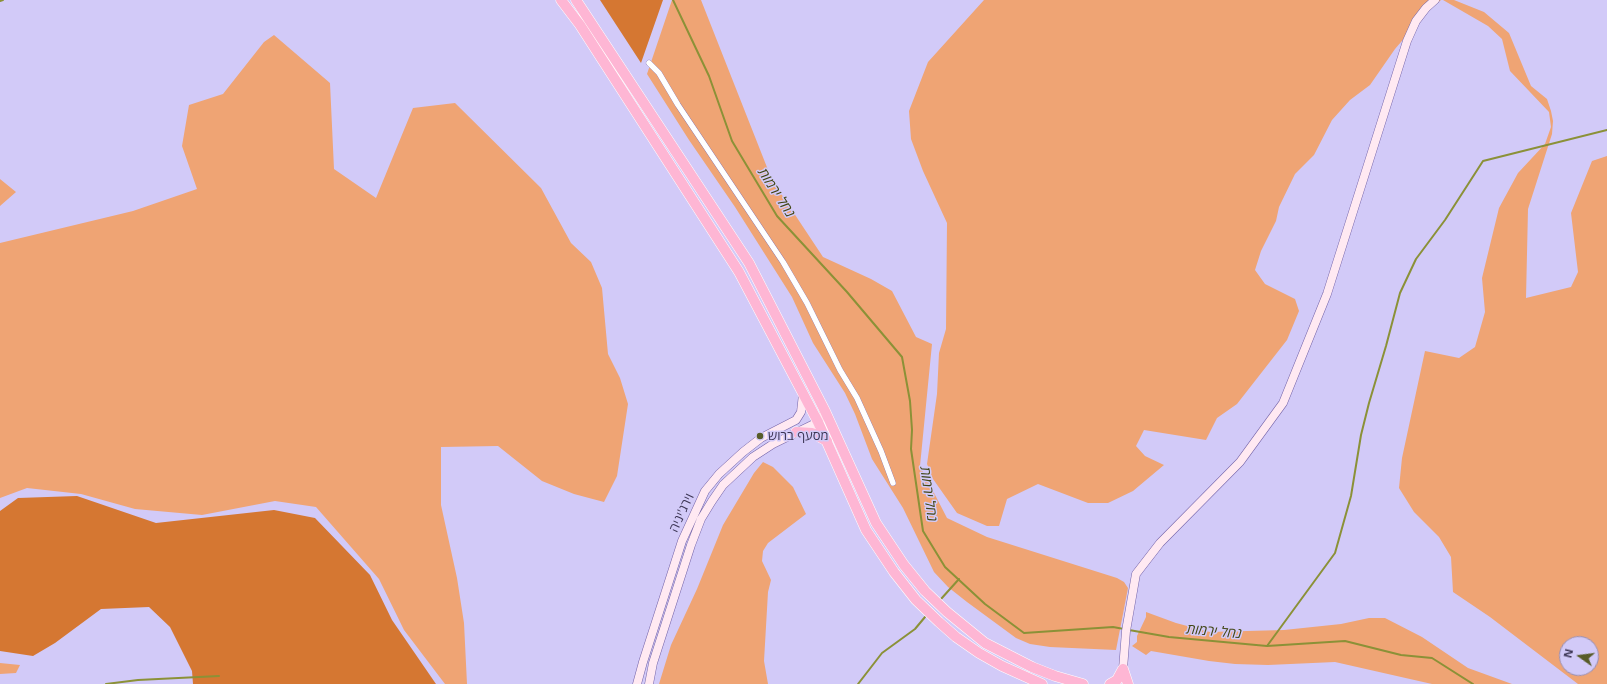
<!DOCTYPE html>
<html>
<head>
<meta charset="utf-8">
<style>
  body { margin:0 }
  #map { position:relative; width:1607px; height:684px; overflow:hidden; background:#d2caf8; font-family:"Open Sans",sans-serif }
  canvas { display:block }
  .north { position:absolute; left:1559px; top:636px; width:40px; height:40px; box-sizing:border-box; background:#d2caf8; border:1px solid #968eb6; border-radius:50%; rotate:284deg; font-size:11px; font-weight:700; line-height:16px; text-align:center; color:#3c3554 }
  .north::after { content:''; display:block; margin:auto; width:14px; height:18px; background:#585c29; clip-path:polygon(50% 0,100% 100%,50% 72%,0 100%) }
</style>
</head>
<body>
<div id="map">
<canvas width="1607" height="684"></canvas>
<div class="north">N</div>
</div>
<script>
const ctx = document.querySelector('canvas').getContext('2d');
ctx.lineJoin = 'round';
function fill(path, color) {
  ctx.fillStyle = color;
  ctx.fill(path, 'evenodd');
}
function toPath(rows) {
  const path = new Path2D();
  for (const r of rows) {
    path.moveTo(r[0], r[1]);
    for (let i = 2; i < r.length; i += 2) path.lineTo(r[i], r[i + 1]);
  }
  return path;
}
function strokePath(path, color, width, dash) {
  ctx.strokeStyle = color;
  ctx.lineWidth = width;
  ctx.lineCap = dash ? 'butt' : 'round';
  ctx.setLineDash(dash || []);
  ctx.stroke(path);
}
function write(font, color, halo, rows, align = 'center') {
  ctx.font = font + ' "Open Sans","Noto Sans Hebrew",sans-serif';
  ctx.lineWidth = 3;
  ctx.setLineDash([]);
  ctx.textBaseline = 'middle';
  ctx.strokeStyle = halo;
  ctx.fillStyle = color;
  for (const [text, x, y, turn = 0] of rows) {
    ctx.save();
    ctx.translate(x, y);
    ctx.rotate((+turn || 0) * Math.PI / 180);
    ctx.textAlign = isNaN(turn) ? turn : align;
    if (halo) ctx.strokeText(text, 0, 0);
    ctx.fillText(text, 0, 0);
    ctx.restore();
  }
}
const green = toPath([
  [672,0,701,0,772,180,823,257,871,279,892,291,916,337,932,344,920,466,947,518,987,537,1117,578,1124,582,1128,588,1116,650,1050,647,1030,644,1016,638,967,602,948,587,934,572,903,508,872,459,855,414,845,393,813,343,792,297,735,207,689,140,647,74],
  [984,0,1441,0,1425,14,1395,49,1370,85,1350,100,1332,120,1314,155,1295,174,1279,207,1276,221,1261,251,1255,270,1265,284,1295,299,1299,311,1287,340,1237,404,1217,418,1206,440,1144,430,1136,446,1145,456,1164,465,1133,491,1108,503,1088,503,1038,484,1007,499,999,526,987,526,957,513,933,479,927,464,937,394,939,353,946,329,947,223,923,171,911,139,909,111,928,62],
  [1443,0,1454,0,1484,12,1509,33,1531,86,1547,99,1551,111,1553,121,1552,134,1528,209,1526,298,1571,287,1578,272,1571,213,1592,161,1607,156,1607,684,1578,684,1490,617,1453,592,1451,557,1439,537,1414,512,1399,488,1402,458,1425,351,1459,358,1475,347,1485,312,1482,278,1499,208,1518,173,1545,144,1551,127,1549,112,1510,71,1502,39,1488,26],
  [1567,644,1591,644,1591,668,1567,668],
  [274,35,330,83,334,169,376,198,413,108,455,103,541,188,571,243,591,262,602,288,608,354,620,378,628,404,617,476,604,502,574,494,542,481,498,446,441,447,441,505,457,578,464,623,467,684,445,684,404,630,379,579,316,507,275,501,202,515,135,509,81,494,27,488,0,498,0,243,133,211,197,189,182,146,189,105,223,94,264,42],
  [0,179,16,192,0,206],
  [763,462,773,467,793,487,806,514,768,543,763,551,762,561,771,580,768,592,764,661,768,684,659,684,671,645,697,589,723,525,754,473],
  [1146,612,1176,623,1210,632,1284,630,1341,624,1369,618,1385,618,1422,637,1468,668,1512,684,1432,684,1335,662,1268,665,1235,664,1209,661,1151,651,1146,655,1132,646,1137,642,1137,636,1146,617],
  [0,663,20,665,16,673,0,674]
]);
const forest = toPath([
  [600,0,663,0,641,63],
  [77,496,156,523,274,510,315,518,370,575,392,620,436,684,193,684,192,671,170,627,149,607,101,609,55,643,33,656,0,651,0,511,18,498]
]);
const stream = toPath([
  [673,0,709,76,732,141,777,216,847,292,902,357,910,401,912,430,911,449,923,531,945,567,985,604,1024,633,1113,627,1124,629],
  [0,1,3,0],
  [941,599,959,579],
  [1129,630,1169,637,1267,646,1345,641,1401,655,1432,658,1473,684],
  [1267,646,1335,553,1351,496,1361,435,1369,403,1386,346,1400,293,1416,259,1445,220,1483,161,1607,130],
  [106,684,138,680,219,676],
  [858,684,882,653,915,629,925,617]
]);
const street = toPath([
  [649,63,659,73,678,105,783,262,807,303,840,370,857,398,881,451,893,483]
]);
const secondary = toPath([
  [1123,669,1126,631,1136,574,1160,543,1240,462,1283,403,1327,294,1407,41,1416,21,1426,8,1435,0],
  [637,684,643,662,682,541,705,491,719,474,743,452,761,438,796,420,801,412,803,394],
  [649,684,653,663,691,545,701,519,712,501,723,485,753,457,773,444,818,422,825,411]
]);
const highway = toPath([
  [561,0,580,25,739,272,818,422,866,530,894,572,916,600,939,622,956,637,979,653,1002,666,1042,684],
  [576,0,749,263,825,411,876,523,904,565,925,591,947,612,985,643,1032,667,1055,676,1083,684],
  [796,432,812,433,827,441],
  [1123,669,1128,684],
  [1110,684,1117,680,1123,669]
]);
const markers = [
  [760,436,4,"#585c29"]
];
const poiNames = [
  ["מסעף ברוש",768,436]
];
const streetNames = [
  ["וירג'יניה",682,513,-65]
];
const waterNames = [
  ["נחל ירמות",776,193,57],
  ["נחל ירמות",928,494,82],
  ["נחל ירמות",1214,632,5]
];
fill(green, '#efa474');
fill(forest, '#d57732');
strokePath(stream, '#8b9137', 2);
strokePath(street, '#7363a8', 6);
strokePath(secondary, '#7363a8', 9);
strokePath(highway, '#fff', 11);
strokePath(street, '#fff', 5.5);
strokePath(secondary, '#ffe9f2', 8);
strokePath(highway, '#feb6d4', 10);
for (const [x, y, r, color] of markers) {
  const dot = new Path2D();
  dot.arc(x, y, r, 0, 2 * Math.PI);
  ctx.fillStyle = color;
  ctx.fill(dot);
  strokePath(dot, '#d2caf8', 1.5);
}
write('13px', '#3c3554', '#d2caf8', poiNames, 'left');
write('13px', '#3c3554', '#d2caf8', streetNames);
write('italic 14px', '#414514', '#d2caf8', waterNames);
</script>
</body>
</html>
